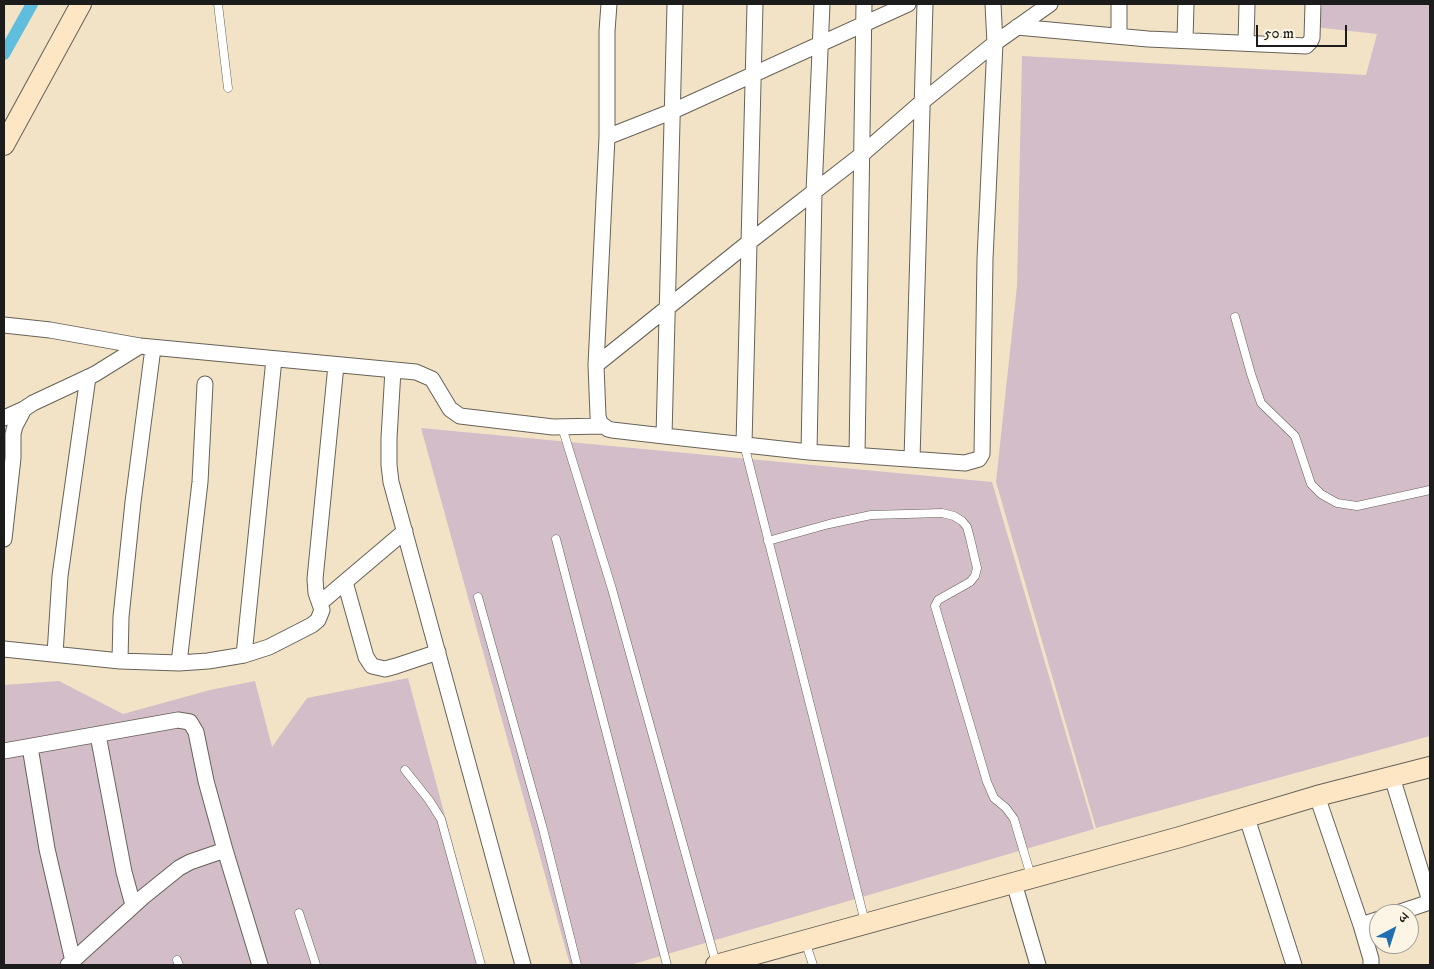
<!DOCTYPE html>
<html>
<head>
<meta charset="utf-8">
<style>
  body { margin:0 }
  #map { position:relative; width:1434px; height:969px; overflow:hidden; background:#f2e3c6; font-family:"IM FELL DW Pica","Noto Serif Devanagari",serif }
  canvas { display:block }
  .frame { position:absolute; inset:0; border:5px solid #1c1c1c; pointer-events:none }
  .north { position:absolute; left:1369px; top:904px; width:50px; height:50px; box-sizing:border-box; background:#fcf5e5; border:1px solid #a29e95; border-radius:50%; rotate:40deg; font-size:14px; font-weight:700; line-height:20px; text-align:center; color:#1c1c1c }
  .north::after { content:''; display:block; margin:auto; width:18px; height:22px; background:#1f6fb2; clip-path:polygon(50% 0,100% 100%,50% 72%,0 100%) }
  .scale { position:absolute; left:1256px; top:25px; width:91px; height:22px; box-sizing:border-box; border:2px solid #1c1c1c; border-top:0; padding-left:6px; font-size:15px; line-height:18px; white-space:nowrap; color:#1c1c1c; -webkit-text-stroke:4px #fcf5e5; paint-order:stroke }
</style>
</head>
<body>
<div id="map">
<canvas width="1434" height="969"></canvas>
<div class="frame"></div>
<div class="north">उ</div>
<div class="scale">50 m</div>
</div>
<script>
const ctx = document.querySelector('canvas').getContext('2d');
ctx.lineJoin = 'round';
function fill(path, color) {
  ctx.fillStyle = color;
  ctx.fill(path, 'evenodd');
}
function toPath(rows) {
  const path = new Path2D();
  for (const r of rows) {
    path.moveTo(r[0], r[1]);
    for (let i = 2; i < r.length; i += 2) path.lineTo(r[i], r[i + 1]);
  }
  return path;
}
function strokePath(path, color, width, dash) {
  ctx.strokeStyle = color;
  ctx.lineWidth = width;
  ctx.lineCap = dash ? 'butt' : 'round';
  ctx.setLineDash(dash || []);
  ctx.stroke(path);
}
const industrial = toPath([
  [1323,4,1430,4,1430,736,1096,828,996,482,1017,286,1022,56,1366,75,1377,34,1315,27],
  [421,428,992,482,1094,829,630,965,570,965],
  [408,678,485,965,4,965,4,685,59,681,123,714,210,690,255,681,272,747,307,698]
]);
const canal = toPath([
  [4,54,32,4]
]);
const lane = toPath([
  [218,4,228,88],
  [1235,317,1251,374,1261,403,1295,436,1311,484,1321,494,1337,503,1357,506,1430,490],
  [562,427,612,589,716,963],
  [744,444,865,922],
  [556,539,667,965],
  [768,541,829,524,871,515,942,513,954,516,962,521,967,527,970,538,977,568,975,576,970,582,938,600,935,606,987,782,994,798,1006,808,1014,819,1031,876],
  [478,597,543,829,577,965],
  [405,770,429,800,441,819,481,965],
  [299,913,316,965],
  [805,941,813,965],
  [177,960,179,965]
]);
const street = toPath([
  [609,4,607,31,607,137,596,365,598,416,600,423,608,429,612,430,664,436,809,452,965,463,979,459,982,454,985,259,995,43,993,4],
  [1119,4,1119,36],
  [1017,27,1148,39,1306,46,1310,42,1312,38,1313,4],
  [1185,40,1186,4],
  [1246,43,1247,4],
  [607,137,673,111,908,4],
  [4,325,50,330,140,346,416,372,432,379,450,409,460,416,553,427,603,426],
  [596,365,748,243,860,156,922,102,995,43,1050,4],
  [393,370,389,438,389,465,391,482,523,965],
  [4,418,24,409],
  [664,436,675,4],
  [744,444,755,4],
  [809,452,814,192,822,4],
  [857,455,864,4],
  [912,459,925,4],
  [4,539,13,458,13,434,15,426,24,409,33,403,95,374,140,346],
  [345,582,366,657,372,666,385,669,396,666,438,652],
  [320,603,405,531],
  [4,649,120,661,179,663,208,661,244,655,269,647,312,625,318,620,322,610,316,593,315,579,336,365],
  [55,654,60,576,88,377],
  [244,655,274,359],
  [120,661,121,617,133,502,153,348],
  [179,663,200,482,205,384],
  [98,735,124,872,133,905],
  [30,747,47,849,73,961],
  [4,751,178,720,190,722,196,732,206,781,225,850,260,965],
  [1392,777,1430,901],
  [1317,796,1361,925,1371,959,1371,965],
  [1247,818,1294,965],
  [1014,883,1038,965],
  [1394,914,1430,902],
  [1361,925,1379,919],
  [68,965,143,897,179,868,190,862,225,850]
]);
const secondary = toPath([
  [4,145,81,4],
  [716,965,1180,837,1317,796,1430,767]
]);
fill(industrial, '#d2bdc8');
strokePath(canal, '#5fbddd', 12);
strokePath(lane, '#676258', 9);
strokePath(street, '#676258', 17);
strokePath(secondary, '#676258', 22);
strokePath(lane, '#fff', 8);
strokePath(street, '#fff', 15);
strokePath(secondary, '#fce6c4', 20);
</script>
</body>
</html>
